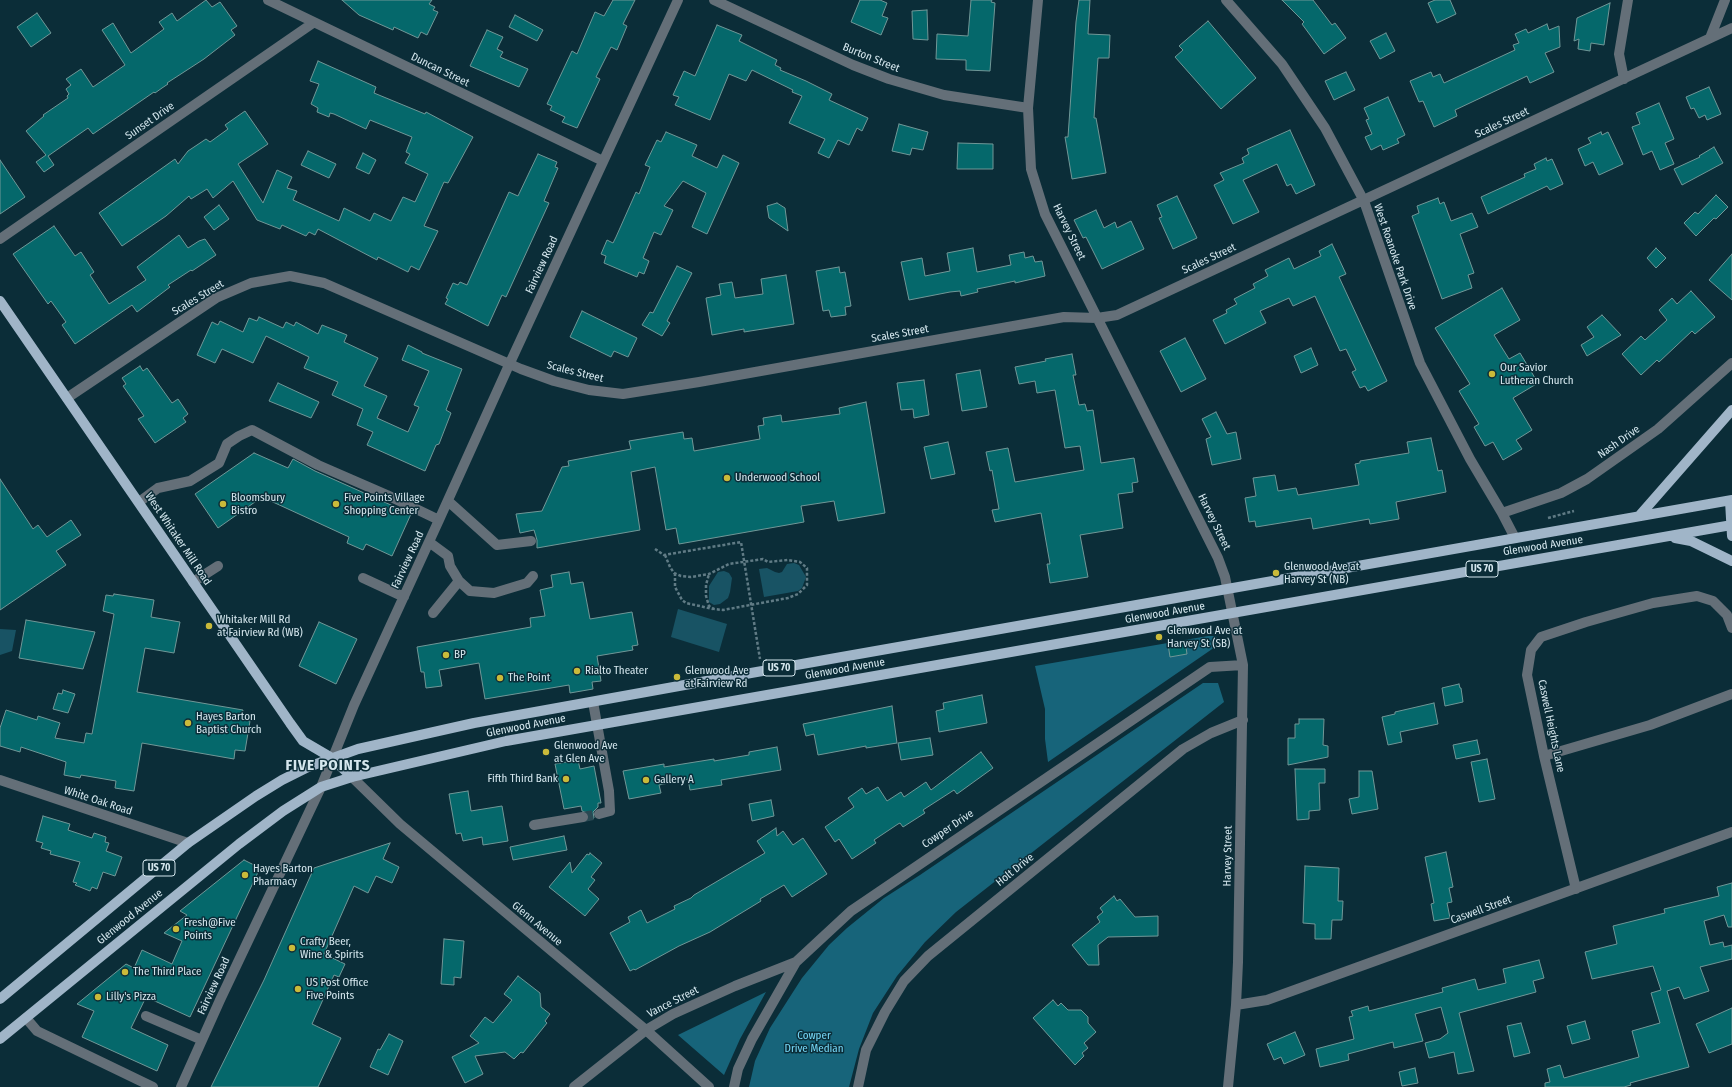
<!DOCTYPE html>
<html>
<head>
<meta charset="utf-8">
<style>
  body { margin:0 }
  canvas { display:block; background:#0b2d38 }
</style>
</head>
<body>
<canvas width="1732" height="1087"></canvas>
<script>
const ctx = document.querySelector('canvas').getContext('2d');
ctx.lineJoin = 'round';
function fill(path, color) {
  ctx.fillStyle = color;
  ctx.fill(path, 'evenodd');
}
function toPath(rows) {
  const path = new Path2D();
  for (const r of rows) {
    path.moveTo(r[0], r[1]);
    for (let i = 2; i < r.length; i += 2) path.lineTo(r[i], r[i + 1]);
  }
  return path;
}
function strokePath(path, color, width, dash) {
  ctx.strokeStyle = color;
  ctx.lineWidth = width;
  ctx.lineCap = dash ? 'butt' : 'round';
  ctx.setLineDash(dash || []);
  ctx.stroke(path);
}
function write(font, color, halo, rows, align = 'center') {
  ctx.font = font + ' "Fira Sans Condensed",sans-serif';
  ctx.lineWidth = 3;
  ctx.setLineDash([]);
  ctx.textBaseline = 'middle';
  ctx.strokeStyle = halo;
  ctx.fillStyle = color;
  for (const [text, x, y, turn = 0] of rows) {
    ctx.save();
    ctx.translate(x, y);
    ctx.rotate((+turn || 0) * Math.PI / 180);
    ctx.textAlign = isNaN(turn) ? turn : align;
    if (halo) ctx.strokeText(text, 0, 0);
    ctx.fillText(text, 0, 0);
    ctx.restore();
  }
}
const green = toPath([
  [794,563,799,565,806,577,802,588,798,591,764,597,759,569,767,568,775,572,779,573,782,572,787,564],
  [724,571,729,573,732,578,730,592,728,598,720,604,714,605,709,602,709,586,718,572],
  [678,609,727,624,719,652,671,637],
  [0,629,16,630,12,651,0,655]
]);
const forest = toPath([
  [1208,636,1215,636,1219,640,1218,645,1048,762,1045,739,1045,709,1035,666],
  [1203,683,1218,683,1224,702,956,912,925,942,897,976,873,1013,859,1049,849,1087,749,1087,755,1061,770,1028,802,978,829,945,847,928,884,898,920,875],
  [766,992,740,1039,724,1075,678,1035]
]);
const building = toPath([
  [206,0,212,7,220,2,237,26,231,30,235,35,204,59,167,83,168,84,162,88,155,93,154,92,93,134,88,128,48,156,54,165,44,172,36,162,46,155,26,131,44,116,43,115,68,98,67,96,69,94,66,89,71,85,66,79,81,69,93,87,125,65,102,30,113,23,131,53,164,29,159,22,172,13,177,21,206,0],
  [342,0,432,0,429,4,435,7,433,10,438,12,427,35,421,32,418,38,394,27,393,30,359,15,342,0],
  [613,0,635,0,623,24,627,26,617,50,611,47,596,77,600,79,577,128,562,122,565,117,550,110,552,106,547,104,572,51,577,54,595,12,604,16,613,0],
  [860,0,880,0,887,3,882,16,888,18,881,35,851,22,860,0],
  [971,0,992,0,991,2,995,3,990,71,966,70,966,60,936,59,937,34,968,36,971,0],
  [1079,0,1090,0,1088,34,1110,35,1109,58,1098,58,1094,118,1096,118,1106,173,1072,179,1065,137,1068,137,1076,22,1079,0],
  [1282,0,1313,0,1332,25,1335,23,1346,38,1324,54,1302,24,1304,22,1282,0],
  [1435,0,1450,0,1456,14,1437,23,1428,3,1435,0],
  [1610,3,1604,45,1591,43,1590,51,1578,49,1579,39,1574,41,1577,18,1610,3],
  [927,10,928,40,913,39,912,11,927,10],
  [37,13,51,33,31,47,17,27,37,13],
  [515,15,543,30,537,41,509,27,515,15],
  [1208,21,1256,78,1221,109,1175,57,1183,50,1179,46,1208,21],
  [1547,24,1549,30,1559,26,1560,47,1545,53,1554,72,1530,83,1527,76,1455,110,1457,116,1434,127,1423,101,1419,102,1410,81,1431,72,1433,77,1440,74,1444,83,1515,50,1513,45,1519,43,1515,34,1526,29,1528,33,1547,24],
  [717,25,742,35,739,41,777,60,775,65,781,68,780,70,806,81,832,94,829,100,868,118,862,131,857,128,849,145,838,140,829,158,818,153,825,139,789,123,802,96,792,92,793,90,752,70,746,81,729,74,710,120,675,105,679,97,673,95,684,71,695,76,717,25],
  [487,30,503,37,497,49,503,52,500,57,528,69,519,87,470,66,487,30],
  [1386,33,1395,51,1380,59,1370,41,1386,33],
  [318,61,376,87,374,93,425,114,426,112,473,137,448,183,444,182,424,226,438,231,419,270,411,266,408,272,378,257,377,260,318,229,315,235,309,232,306,236,282,225,280,229,257,220,233,181,213,198,207,189,191,199,189,196,166,216,122,246,99,213,175,159,178,164,188,151,206,139,210,142,228,129,225,125,245,111,268,144,238,164,263,203,277,170,292,177,287,188,297,191,293,200,339,221,344,208,370,221,374,213,391,221,403,197,415,202,428,174,405,163,410,154,406,152,412,137,370,120,366,129,334,114,330,113,329,117,317,112,318,108,311,104,319,84,310,81,318,61],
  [1346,72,1355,90,1334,100,1325,81,1346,72],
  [1709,87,1721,114,1707,120,1705,115,1699,118,1694,108,1691,109,1686,97,1709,87],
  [1388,97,1405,135,1397,139,1399,143,1383,150,1381,145,1371,150,1365,137,1372,134,1366,120,1369,119,1364,108,1388,97],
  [1659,103,1674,139,1665,143,1674,164,1660,170,1652,151,1643,155,1632,127,1640,124,1636,113,1659,103],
  [899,124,928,132,923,150,912,148,910,155,892,151,899,124],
  [1290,130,1315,185,1296,194,1291,184,1287,186,1277,164,1243,180,1259,212,1233,224,1214,185,1224,180,1220,173,1244,163,1242,158,1249,154,1247,149,1290,130],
  [666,132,697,145,692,156,717,168,723,155,739,163,707,234,692,227,706,193,683,181,664,206,673,210,661,235,654,232,643,258,649,261,644,274,639,272,637,277,604,263,606,256,601,254,607,240,613,243,616,237,636,192,639,194,650,167,645,165,657,140,661,142,666,132],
  [1601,132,1602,135,1608,132,1623,164,1599,175,1593,162,1585,166,1578,149,1591,143,1588,138,1601,132],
  [958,143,993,144,993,169,957,169,958,143],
  [1714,147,1723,163,1682,185,1674,169,1700,157,1699,156,1714,147],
  [308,151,336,164,329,178,301,165,308,151],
  [363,153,376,160,369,174,356,168,363,153],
  [538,154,557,162,555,167,558,168,544,201,549,203,506,297,502,295,488,326,445,304,448,299,446,298,453,283,458,285,460,282,467,285,509,192,518,196,538,154],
  [1546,158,1547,161,1552,159,1563,184,1550,190,1547,186,1488,214,1481,197,1525,177,1524,174,1536,169,1534,164,1546,158],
  [0,160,25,197,0,214,0,160],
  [1716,195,1728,207,1716,219,1714,218,1696,236,1684,223,1695,212,1698,214,1716,195],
  [1177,196,1197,238,1173,249,1159,218,1162,217,1157,205,1177,196],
  [1438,198,1440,204,1444,202,1451,221,1472,213,1478,227,1460,234,1474,273,1468,275,1472,288,1442,299,1412,216,1419,213,1417,206,1438,198],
  [777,203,785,208,788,231,769,218,767,206,777,203],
  [219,205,229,219,214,230,204,217,219,205],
  [1096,210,1104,228,1115,222,1117,228,1131,221,1144,249,1102,269,1086,237,1083,238,1074,220,1096,210],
  [54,226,75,256,81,252,94,272,90,275,109,304,146,280,137,267,179,235,188,248,199,241,205,239,216,255,192,271,191,270,168,285,170,287,137,312,132,305,75,344,62,325,66,322,51,301,48,304,13,254,54,226],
  [1332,244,1346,274,1339,277,1387,381,1368,391,1365,386,1360,388,1352,372,1356,370,1346,349,1340,351,1315,296,1293,306,1289,298,1260,311,1266,323,1225,344,1213,320,1227,313,1226,310,1237,304,1234,299,1255,288,1253,284,1268,276,1265,270,1289,258,1294,269,1321,256,1319,251,1332,244],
  [973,248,977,272,1011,265,1009,255,1024,252,1025,258,1033,256,1035,262,1042,261,1045,276,1015,283,1015,281,987,287,977,289,978,292,961,296,960,291,950,292,909,300,901,262,922,258,925,276,950,271,947,253,973,248],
  [1656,248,1666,258,1656,268,1647,258,1656,248],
  [1732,254,1732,300,1709,280,1732,254],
  [677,266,692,273,667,321,670,323,662,336,642,325,650,312,653,313,677,266],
  [839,267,840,273,845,272,851,306,845,307,846,315,831,317,829,310,823,311,816,271,839,267],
  [786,275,794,324,744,332,744,329,712,335,706,298,721,295,719,284,732,282,735,298,763,294,761,279,786,275],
  [1502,288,1520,320,1494,335,1509,359,1520,353,1538,383,1513,398,1532,430,1516,440,1522,449,1503,460,1493,442,1485,446,1474,427,1479,424,1459,391,1470,384,1435,328,1502,288],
  [1691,291,1715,317,1695,334,1692,331,1659,362,1657,360,1641,375,1622,354,1641,336,1645,340,1667,320,1659,310,1672,298,1677,304,1691,291],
  [582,311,637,338,628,357,614,351,611,357,570,337,582,311],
  [1602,315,1621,335,1587,356,1581,345,1594,337,1587,327,1602,315],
  [259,317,283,328,286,322,294,326,296,322,318,334,322,325,347,335,344,342,378,358,364,386,387,396,377,418,408,432,419,407,414,405,429,371,402,360,408,345,422,352,422,353,462,369,446,410,451,413,439,444,436,445,425,471,367,445,373,432,357,425,363,409,332,395,338,382,304,368,309,357,266,336,253,363,222,349,215,363,197,355,212,322,218,325,220,321,243,332,249,318,257,321,259,317],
  [1185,338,1206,379,1181,392,1160,351,1185,338],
  [1311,348,1318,365,1301,373,1294,356,1311,348],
  [1072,354,1076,375,1073,375,1079,405,1085,404,1087,411,1093,410,1101,463,1134,458,1138,482,1132,483,1133,492,1118,494,1123,528,1080,535,1088,577,1050,583,1047,564,1050,564,1041,513,995,522,992,510,999,509,992,470,990,471,986,452,1008,448,1015,482,1084,470,1080,446,1065,448,1055,390,1037,393,1035,381,1019,384,1015,367,1046,361,1045,359,1072,354],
  [140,366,143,371,147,368,172,403,178,399,188,414,183,418,186,422,155,443,138,419,144,416,123,386,126,384,122,378,140,366],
  [980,370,987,407,962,411,956,374,980,370],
  [924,380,929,415,914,418,913,409,901,410,897,383,924,380],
  [278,383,319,402,311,418,269,401,278,383],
  [866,402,885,513,838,521,834,501,801,506,804,522,679,544,676,528,666,530,655,467,631,472,640,530,537,548,537,540,534,530,520,533,516,514,542,511,562,467,569,466,568,461,631,449,629,441,683,432,684,439,692,438,694,451,760,439,758,426,764,425,763,418,781,415,782,422,840,414,839,408,866,402],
  [1216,412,1227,434,1236,432,1241,459,1212,465,1206,439,1211,437,1202,419,1216,412],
  [1431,438,1438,471,1442,470,1446,492,1396,502,1399,519,1370,524,1369,519,1313,529,1311,518,1256,527,1255,521,1249,522,1245,498,1256,496,1253,478,1275,475,1278,491,1296,488,1298,495,1359,485,1355,464,1360,463,1360,461,1409,453,1407,442,1431,438],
  [948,442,955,474,931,479,924,447,948,442],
  [254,453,288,468,293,459,315,471,411,514,392,556,366,544,363,550,347,543,349,537,262,497,218,528,195,494,254,453],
  [0,479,33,529,38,525,47,537,71,520,81,535,56,551,66,565,0,610,0,479],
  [569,572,571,584,583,582,590,619,632,612,638,645,632,646,633,650,597,656,601,681,592,682,593,689,570,693,569,685,485,699,479,663,439,670,442,686,426,688,424,672,421,672,417,647,531,627,530,618,545,616,540,590,553,587,551,575,569,572],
  [114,594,154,600,151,617,180,622,174,653,145,648,137,692,243,710,241,719,250,721,245,751,235,750,234,759,142,743,134,791,115,788,116,781,81,775,80,778,64,775,66,762,21,747,20,752,0,746,0,728,6,710,37,720,38,716,60,723,55,738,84,743,86,733,92,734,114,614,103,611,106,595,113,596,114,594],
  [26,620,95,632,83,669,19,658,26,620],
  [319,622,357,639,336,684,299,666,319,622],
  [1185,641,1187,654,1170,657,1168,644,1185,641],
  [1459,684,1460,688,1461,688,1463,702,1445,706,1442,688,1459,684],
  [63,690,75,694,68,713,53,709,58,693,62,694,63,690],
  [982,695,987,723,939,732,936,711,944,709,943,703,982,695],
  [1434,703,1438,724,1400,732,1402,742,1388,745,1382,717,1395,714,1395,712,1434,703],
  [892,706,897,743,866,748,866,746,818,755,814,734,806,736,803,724,892,706],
  [1299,719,1324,719,1323,745,1328,746,1328,757,1288,765,1288,738,1295,738,1295,724,1299,724,1299,719],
  [930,738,933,755,901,760,898,743,930,738],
  [1477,740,1480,754,1456,759,1453,745,1477,740],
  [777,747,781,770,721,780,722,785,690,790,688,779,659,785,661,793,629,799,623,771,664,764,664,767,714,759,714,761,749,755,749,752,777,747],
  [981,752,993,768,957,794,954,790,923,810,925,813,903,827,900,823,898,824,874,840,876,843,852,859,839,839,835,842,825,827,854,807,848,798,862,788,866,794,878,787,887,801,901,792,904,797,926,782,931,790,981,752],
  [1487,759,1495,799,1479,802,1471,762,1487,759],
  [578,760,580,769,594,766,601,803,598,803,598,807,593,812,594,818,589,820,588,813,582,811,581,806,564,809,555,764,578,760],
  [1295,769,1325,769,1325,783,1319,783,1320,810,1309,811,1309,819,1297,820,1295,769],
  [1359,771,1372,771,1378,809,1352,814,1349,799,1359,797,1359,771],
  [468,791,471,811,502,806,508,841,483,845,482,837,463,841,461,833,456,834,449,794,468,791],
  [771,800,774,816,752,821,749,804,771,800],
  [43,816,70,824,68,830,92,838,94,833,106,837,105,842,109,843,106,851,122,857,115,876,103,872,97,889,92,887,90,891,75,885,77,883,73,882,80,862,50,854,51,851,41,848,43,843,36,841,43,816],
  [776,828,777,836,783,831,793,845,803,838,827,874,792,897,784,885,760,899,761,901,710,932,679,946,635,970,634,969,630,971,610,933,630,922,628,917,641,910,647,923,675,909,674,906,691,898,694,895,765,853,757,841,776,828],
  [564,836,567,850,513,860,510,847,564,836],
  [390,843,383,859,399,867,392,883,376,876,368,893,354,886,324,954,345,964,339,977,334,975,312,1024,341,1038,318,1087,211,1087,264,980,314,868,390,843],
  [1446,852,1453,887,1449,888,1452,902,1447,903,1450,918,1434,921,1431,904,1434,903,1425,857,1446,852],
  [590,853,602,863,591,877,595,880,588,889,599,899,585,916,549,887,570,862,572,873,587,854,589,855,590,853],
  [244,860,260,868,190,1017,146,997,131,1028,168,1045,157,1071,82,1037,94,1011,77,1004,126,964,134,968,142,950,172,964,182,941,164,933,187,915,180,911,244,860],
  [1305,866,1339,868,1338,901,1343,901,1342,920,1332,920,1331,939,1315,939,1315,924,1303,923,1305,866],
  [1732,883,1732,927,1728,927,1724,915,1704,921,1710,945,1723,942,1724,947,1732,945,1732,959,1700,967,1709,991,1684,999,1679,987,1667,991,1689,1067,1630,1083,1631,1085,1624,1087,1545,1087,1545,1083,1550,1082,1547,1069,1560,1065,1564,1078,1639,1057,1632,1031,1660,1023,1651,993,1661,990,1653,966,1592,979,1585,952,1617,944,1613,926,1665,913,1664,909,1719,896,1717,887,1732,883],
  [1114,896,1117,901,1120,899,1135,917,1158,916,1158,936,1108,937,1098,945,1099,965,1088,965,1072,945,1100,922,1097,917,1103,912,1100,908,1114,896],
  [444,939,464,941,461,978,454,977,454,985,441,984,444,939],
  [1539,960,1544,978,1533,981,1536,992,1459,1013,1474,1071,1458,1074,1454,1052,1429,1058,1425,1043,1440,1039,1448,1033,1441,1007,1415,1014,1423,1041,1394,1048,1393,1042,1348,1054,1349,1060,1320,1067,1316,1049,1354,1039,1349,1017,1353,1016,1351,1011,1368,1006,1369,1011,1443,992,1442,988,1475,979,1478,990,1506,983,1503,969,1539,960],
  [518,976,540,993,541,1007,550,1014,545,1021,547,1023,523,1053,521,1052,514,1059,505,1052,475,1056,483,1074,465,1083,452,1057,479,1043,470,1036,485,1017,493,1023,512,1000,504,994,518,976],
  [1053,1000,1058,1006,1061,1003,1068,1010,1081,1010,1088,1017,1088,1023,1096,1032,1084,1043,1088,1048,1082,1053,1084,1056,1075,1065,1033,1018,1053,1000],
  [1732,1008,1732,1044,1709,1053,1696,1024,1732,1008],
  [1585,1021,1590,1039,1572,1044,1567,1026,1585,1021],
  [1521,1023,1530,1053,1514,1057,1507,1026,1521,1023],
  [1295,1032,1305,1055,1284,1064,1281,1057,1274,1060,1267,1044,1295,1032],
  [389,1034,403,1041,388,1075,370,1067,378,1049,380,1050,389,1034],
  [1415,1068,1418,1083,1402,1086,1399,1072,1415,1068]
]);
const minorTunnel = toPath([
  [583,817,599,814]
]);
const path = toPath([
  [1548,518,1574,511],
  [655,549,664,555,741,542,760,659],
  [665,555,670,567,674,573,681,576,691,577,709,574,729,564,763,559,768,562,788,560,800,562,807,568,807,585,798,594,788,598,723,610,714,609,709,606,706,596,706,585,709,574],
  [675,573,675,587,682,600,686,603,713,609]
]);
const minor = toPath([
  [268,0,603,161],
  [714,0,853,65,889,79,944,95,1028,108],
  [1038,0,1028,108,1031,169,1045,214,1218,558,1225,577,1243,665,1238,962,1236,1005,1228,1087],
  [1226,0,1282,64,1325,128,1364,201,1420,363,1470,459,1502,513,1515,538],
  [1710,38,1725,0],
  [1624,79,1619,54,1628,0],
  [0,239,313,23],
  [67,398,216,298,251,283,290,276,324,283,521,369,554,381,589,390,623,394,699,382,1064,317,1097,318,1117,315,1732,28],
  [448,501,497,545,531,541],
  [139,502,158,488,190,481,219,463,227,444,239,436,252,430,318,465,387,495,439,520],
  [1502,513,1561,493,1587,479,1658,429,1732,363],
  [429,542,448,556,450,566,459,581,470,591,494,593,527,583,533,576],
  [363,578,404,597],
  [193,582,218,566],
  [433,613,459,581],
  [593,702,609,791,610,811,599,814],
  [1544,756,1650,725,1732,694],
  [352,777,400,824,646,1030,709,1087],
  [0,780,188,843],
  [534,825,583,817],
  [1576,889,1544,756,1527,675,1531,650,1541,637,1586,622,1653,603,1697,596,1713,601,1727,615,1732,628],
  [1236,1005,1267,1000,1732,832],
  [146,1016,202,1040],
  [26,1018,37,1031,153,1087],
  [181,1087,220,1000,321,787,354,705,439,520,509,365,678,0],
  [574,1087,646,1030,673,1014,735,986,796,962],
  [734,1087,738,1069,752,1039,796,962,851,911,1210,667,1243,665],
  [858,1087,866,1050,885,1012,904,981,928,956,1183,749,1211,733,1243,720]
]);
const major = toPath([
  [0,301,290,723,303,741,332,758,352,777],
  [1730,501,1732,536],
  [1640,515,1732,410],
  [1675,538,1691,541,1732,561],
  [0,999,188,843,256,796,282,780,308,767,358,749,474,723,751,673,1732,500],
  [0,1039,239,844,283,811,321,787,352,777,506,741,1732,525]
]);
const markers = [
  [1492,374,4,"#caba3a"],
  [727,478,4,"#caba3a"],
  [223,504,4,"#caba3a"],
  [336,504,4,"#caba3a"],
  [1276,573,4,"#caba3a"],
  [209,626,4,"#caba3a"],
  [1159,637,4,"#caba3a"],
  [446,655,4,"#caba3a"],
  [577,671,4,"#caba3a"],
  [677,677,4,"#caba3a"],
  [500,678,4,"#caba3a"],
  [188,723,4,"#caba3a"],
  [546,752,4,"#caba3a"],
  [566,779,4,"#caba3a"],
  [646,780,4,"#caba3a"],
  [245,875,4,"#caba3a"],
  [176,929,4,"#caba3a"],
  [292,948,4,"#caba3a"],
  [125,972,4,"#caba3a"],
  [298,989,4,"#caba3a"],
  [98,997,4,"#caba3a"]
];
const shields = [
  [1482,569,32],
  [779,668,32],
  [159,868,32]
];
const shieldNames = [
  ["US 70",1482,569],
  ["US 70",779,668],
  ["US 70",159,868]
];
const streetNames = [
  ["Burton Street",871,58,22],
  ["Duncan Street",440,70,26],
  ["Sunset Drive",150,121,-35],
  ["Scales Street",1502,123,-25],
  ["Harvey Street",1069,232,64],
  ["West Roanoke Park Drive",1395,257,71],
  ["Scales Street",1209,259,-25],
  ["Fairview Road",542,265,-65],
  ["Scales Street",198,298,-31],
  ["Scales Street",900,334,-10],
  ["Scales Street",575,372,14],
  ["Nash Drive",1619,442,-35],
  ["Harvey Street",1214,522,64],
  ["West Whitaker Mill Road",178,539,56],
  ["Glenwood Avenue",1543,546,-9],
  ["Fairview Road",408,560,-65],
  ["Glenwood Avenue",1165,613,-10],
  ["Glenwood Avenue",845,669,-10],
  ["Glenwood Avenue",526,726,-11],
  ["Caswell Heights Lane",1551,726,78],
  ["White Oak Road",98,801,18],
  ["Cowper Drive",948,829,-34],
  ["Harvey Street",1228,856,-89],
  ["Holt Drive",1015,870,-39],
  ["Caswell Street",1481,910,-20],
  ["Glenwood Avenue",130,917,-39],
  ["Glenn Avenue",537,924,40],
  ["Fairview Road",214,986,-65],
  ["Vance Street",673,1002,-27]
];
const poiNames = [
  ["Our Savior",1500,368],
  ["Lutheran Church",1500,381],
  ["Underwood School",735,478],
  ["Bloomsbury",231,498],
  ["Bistro",231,511],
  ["Five Points Village",344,498],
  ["Shopping Center",344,511],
  ["Glenwood Ave at",1284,567],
  ["Harvey St (NB)",1284,580],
  ["Whitaker Mill Rd",217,620],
  ["at Fairview Rd (WB)",217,633],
  ["Glenwood Ave at",1167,631],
  ["Harvey St (SB)",1167,644],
  ["BP",454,655],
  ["Rialto Theater",585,671],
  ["Glenwood Ave",685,671],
  ["at Fairview Rd",685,684],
  ["The Point",508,678],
  ["Hayes Barton",196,717],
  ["Baptist Church",196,730],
  ["Glenwood Ave",554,746],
  ["at Glen Ave",554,759],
  ["Fifth Third Bank",558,779,"right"],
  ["Gallery A",654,780],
  ["Hayes Barton",253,869],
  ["Pharmacy",253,882],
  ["Fresh@Five",184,923],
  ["Points",184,936],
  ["Crafty Beer,",300,942],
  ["Wine & Spirits",300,955],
  ["The Third Place",133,972],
  ["US Post Office",306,983],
  ["Five Points",306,996],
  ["Lilly's Pizza",106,997]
];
const parkNames = [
  ["Cowper",814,1036],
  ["Drive Median",814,1049]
];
const districtNames = [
  ["FIVE POINTS",328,766]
];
fill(green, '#185364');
fill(forest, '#17647a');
fill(building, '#05686b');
strokePath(building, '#709797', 1);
strokePath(minorTunnel, '#294953', 10, [10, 5]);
strokePath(path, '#607b85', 2.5, [3, 2]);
strokePath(minor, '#646f78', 10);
strokePath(major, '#a0b5c8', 10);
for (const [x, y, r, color] of markers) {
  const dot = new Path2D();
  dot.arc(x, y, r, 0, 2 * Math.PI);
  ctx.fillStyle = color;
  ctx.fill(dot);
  strokePath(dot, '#0b2d38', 1.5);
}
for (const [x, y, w] of shields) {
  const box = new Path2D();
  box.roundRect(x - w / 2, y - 8, w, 16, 3);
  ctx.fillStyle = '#0b2d38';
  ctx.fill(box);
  strokePath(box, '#d5e7ee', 1);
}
write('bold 10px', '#d5e7ee', null, shieldNames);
write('11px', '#d5e7ee', '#0b2d38', streetNames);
write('11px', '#d5e7ee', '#0b2d38', poiNames, 'left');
write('11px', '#77d9f9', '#0b2d38', parkNames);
ctx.letterSpacing = '1px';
write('bold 15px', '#d5e7ee', '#0b2d38', districtNames);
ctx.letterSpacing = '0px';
</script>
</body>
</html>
